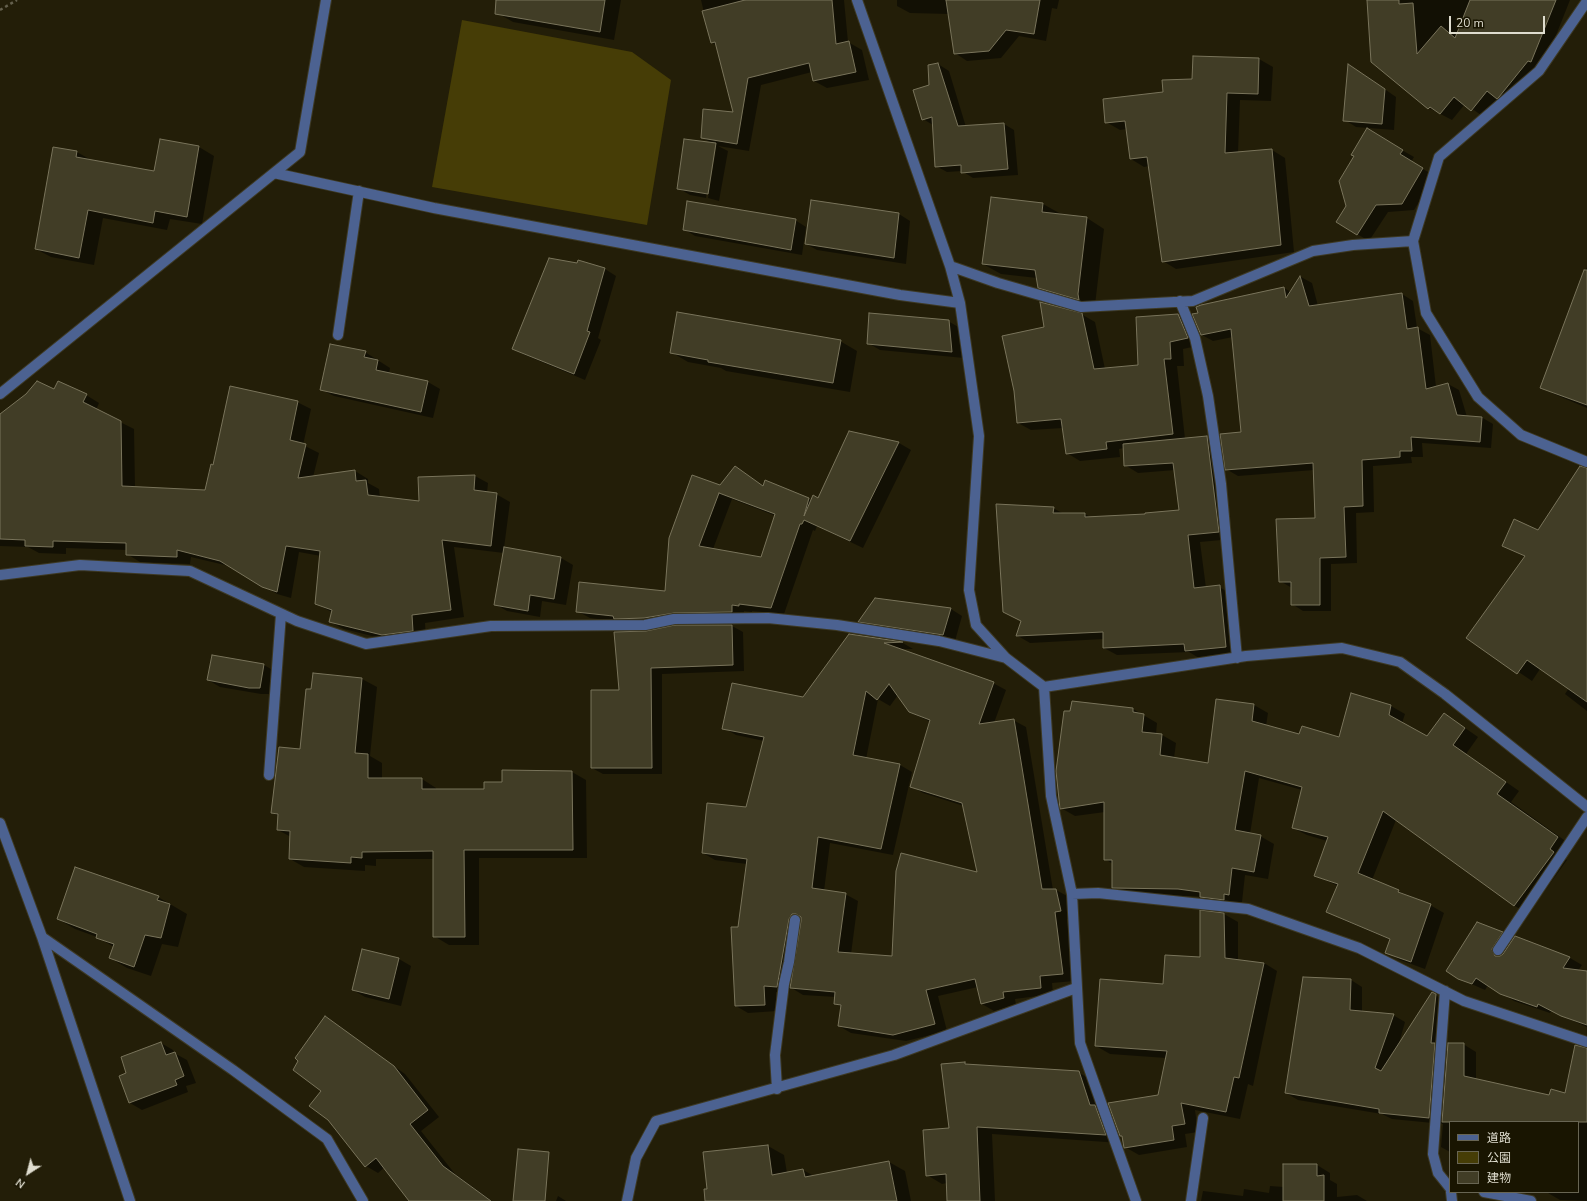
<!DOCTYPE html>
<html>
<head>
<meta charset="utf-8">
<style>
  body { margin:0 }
  #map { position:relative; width:1587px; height:1201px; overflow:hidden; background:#231e08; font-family:"Nunito Sans","Noto Sans JP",sans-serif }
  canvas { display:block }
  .legend { position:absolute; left:1449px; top:1121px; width:130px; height:72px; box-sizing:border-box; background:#191501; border:1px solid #686553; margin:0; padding:5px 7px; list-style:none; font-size:12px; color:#dfddcf }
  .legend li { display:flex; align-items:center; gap:8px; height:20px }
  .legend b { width:20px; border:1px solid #686553 }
  .north { position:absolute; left:8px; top:1153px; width:40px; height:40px; -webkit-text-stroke:3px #191501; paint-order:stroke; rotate:216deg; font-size:11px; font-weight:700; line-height:16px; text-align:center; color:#dfddcf }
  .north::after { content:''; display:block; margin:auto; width:14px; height:18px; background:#dfddcf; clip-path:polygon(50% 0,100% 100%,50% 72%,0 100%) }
  .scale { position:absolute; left:1449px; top:16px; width:96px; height:18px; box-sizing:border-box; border:2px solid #dfddcf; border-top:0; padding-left:5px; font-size:12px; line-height:14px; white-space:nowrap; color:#dfddcf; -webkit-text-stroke:3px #191501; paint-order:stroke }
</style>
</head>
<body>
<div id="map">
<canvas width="1587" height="1201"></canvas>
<ul class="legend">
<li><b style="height:5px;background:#4c6291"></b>道路</li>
<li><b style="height:11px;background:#463d06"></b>公園</li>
<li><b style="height:11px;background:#413d26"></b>建物</li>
</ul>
<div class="north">N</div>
<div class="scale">20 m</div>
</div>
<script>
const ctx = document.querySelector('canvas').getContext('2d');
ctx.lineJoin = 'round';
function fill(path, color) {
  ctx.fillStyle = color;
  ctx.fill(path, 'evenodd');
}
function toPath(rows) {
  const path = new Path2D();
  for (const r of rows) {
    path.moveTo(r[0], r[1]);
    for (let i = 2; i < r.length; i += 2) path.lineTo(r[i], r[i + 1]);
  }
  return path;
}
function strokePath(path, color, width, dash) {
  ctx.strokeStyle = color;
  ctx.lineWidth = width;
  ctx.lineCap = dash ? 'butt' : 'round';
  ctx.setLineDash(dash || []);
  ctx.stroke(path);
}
const green = toPath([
  [462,20,632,52,671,80,647,225,432,187]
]);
const shadow = toPath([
  [501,0,621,0,614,40,513,22,499,14],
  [701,0,844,0,848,42,862,50,869,80,827,88,814,81,812,72,761,85,749,151,718,146,728,151,719,201,708,198,716,148,714,148,706,198,690,195,678,188,713,144,702,137,734,114,717,46,711,42],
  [897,0,1059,0,1057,9,1052,8,1046,41,1019,36,1001,58,967,61,955,53,949,14,910,13,897,6],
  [1368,0,1570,0,1543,68,1540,67,1509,105,1498,99,1484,117,1465,104,1452,120,1429,108],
  [1194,57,1259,59,1273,67,1271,101,1240,100,1238,153,1272,150,1285,158,1294,252,1176,269,1163,261,1149,166,1144,167,1131,159,1127,129,1120,130,1106,122,1193,80],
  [938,64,949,71,966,127,1004,124,1014,130,1018,175,973,178,962,171,947,172,936,166,933,125,923,119,930,86],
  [1360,72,1396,97,1394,130,1356,127,1345,120],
  [1367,130,1414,157,1411,162,1435,176,1414,210,1388,212,1369,241,1357,234,1348,206,1355,156],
  [199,147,214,156,202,224,170,219,167,230,103,218,94,265,51,257,36,249,54,148,77,152,91,160,155,173],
  [992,198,1043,204,1061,214,1087,218,1104,229,1095,305,1057,297,1039,287,1037,278,1001,274,983,264],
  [812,201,899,214,910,221,906,264,817,250,806,244],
  [795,220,806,227,802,255,695,236,684,229],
  [1587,267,1587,408,1554,394,1542,387],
  [605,269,616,276,598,338,601,340,585,380,525,355,513,349],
  [1301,277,1312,283,1318,306,1402,294,1413,301,1417,328,1430,335,1436,387,1448,384,1459,390,1467,417,1481,417,1493,424,1491,448,1422,443,1423,457,1411,457,1412,463,1373,466,1374,512,1356,513,1357,563,1331,564,1331,611,1303,611,1292,604,1292,588,1280,581,1316,519,1314,470,1238,476,1226,469,1242,433,1233,337,1213,341,1202,335,1197,308,1284,288,1291,292],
  [1081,314,1095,322,1105,369,1139,366,1178,315,1192,323,1201,345,1183,349,1184,366,1177,366,1185,439,1207,437,1220,444,1232,539,1200,542,1206,588,1219,587,1232,594,1238,654,1199,658,1189,652,1117,655,1104,648,1104,639,1030,643,1018,636,1022,621,1003,611,1053,508,1064,514,1085,514,1092,518,1146,515,1180,511,1175,470,1138,473,1125,465,1124,448,1119,449,1120,457,1080,461,1067,453,1063,428,1031,430,1018,423,1045,328],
  [948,321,960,328,964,358,880,350,868,343],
  [840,341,857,351,850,392,726,371,721,368,688,362,671,352],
  [365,352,390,368,389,374,428,382,440,389,433,418,334,396,322,390],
  [55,391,86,395,99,403,96,410,134,429,135,488,205,491,214,466,297,402,311,409,303,445,319,453,313,477,355,471,368,479,368,483,379,489,380,498,420,502,419,478,475,476,488,483,487,493,496,494,510,502,504,548,561,558,573,565,566,605,542,601,540,617,507,611,495,604,504,553,454,547,464,617,425,623,426,638,396,642,344,629,330,622,332,612,316,604,321,556,299,552,291,598,277,594,233,567,191,557,190,564,140,562,127,554,127,550,66,548,66,554,39,553,28,547,0,546,0,415],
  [849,432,899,443,911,450,863,548,817,526,815,531,813,530,784,614,752,611,752,612,744,611,744,619,621,622,590,618,577,611,665,593,721,487,735,467,764,486,811,500,819,499],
  [732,499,776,516,762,558,713,549],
  [1587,478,1587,711,1565,694,1569,688,1540,669,1532,681,1468,638,1526,557,1504,545,1539,531],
  [951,609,962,616,955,641,871,628,859,621],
  [732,626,743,632,744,671,662,674,662,774,603,774,592,768,620,691,646,632],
  [850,635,903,643,913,649,899,649,993,683,1006,690,994,723,1013,720,1026,727,1053,890,1056,890,1069,897,1073,918,1067,919,1074,981,1052,983,1053,994,1015,999,1016,1005,994,1011,982,1004,978,987,938,996,947,1031,906,1041,851,1033,839,1026,842,1007,835,1003,836,997,803,995,790,987,789,993,776,992,777,1011,748,1013,736,1006,739,928,747,864,715,860,703,853,747,809,764,741,736,735,724,728,803,698],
  [898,695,909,712,931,722,911,786,923,793,964,806,978,873,893,958,851,954,858,901,845,894,824,891,830,843,893,855,912,772,900,765,866,759,878,699,890,706],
  [788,911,802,919,802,921,787,913],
  [264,665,276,672,271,694,261,694,220,687,208,680],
  [314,674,362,679,377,687,370,756,382,763,382,779,422,779,436,788,436,790,485,790,503,783,572,772,586,780,587,858,479,858,479,945,449,945,434,936,434,859,376,859,376,866,365,865,365,871,304,867,290,859,291,837,278,830,279,816,272,813,301,750],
  [1352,694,1391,706,1405,714,1402,723,1427,738,1444,715,1458,723,1478,737,1466,754,1519,791,1511,802,1571,845,1563,857,1567,860,1528,914,1515,906,1396,820,1372,880,1430,905,1444,913,1425,969,1400,960,1386,952,1391,940,1341,919,1327,911,1338,886,1315,875,1327,841,1307,835,1293,828,1302,790,1259,778,1250,834,1260,836,1274,844,1268,879,1245,875,1242,902,1238,902,1238,907,1215,905,1203,897,1192,896,1126,895,1113,887,1113,864,1105,859,1105,812,1075,816,1061,808,1133,709,1157,723,1156,734,1162,735,1176,743,1174,758,1209,764,1217,700,1254,705,1268,713,1266,726,1300,736,1340,738],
  [158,897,187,914,178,947,162,944,151,976,127,968,110,958,114,947,97,937,75,929,58,919],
  [1201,912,1224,914,1238,922,1238,961,1264,963,1277,971,1253,1086,1248,1084,1240,1119,1195,1110,1198,1132,1185,1134,1187,1147,1139,1155,1125,1147,1158,1096,1166,1058,1110,1054,1096,1046,1164,985,1201,958],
  [1502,932,1514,939,1515,937,1570,958,1582,965,1569,984,1587,992,1587,1027,1551,1011,1550,1013,1514,1001,1488,985,1485,990,1458,978],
  [362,950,399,959,411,966,401,1006,365,997,353,990],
  [1351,980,1362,987,1362,1012,1393,1015,1405,1022,1398,1047,1432,993,1447,1002,1443,1049,1448,1052,1463,1044,1476,1052,1476,1080,1550,1097,1566,1095,1587,1072,1587,1201,1560,1200,1548,1193,1578,1192,1578,1122,1450,1122,1450,1152,1441,1147,1443,1124,1392,1119,1382,1114,1298,1100,1286,1093],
  [325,1017,405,1074,439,1117,421,1131,455,1174,492,1201,410,1201,385,1167,378,1173,366,1166,322,1090],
  [161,1043,173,1050,174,1053,187,1060,196,1083,186,1086,188,1092,142,1110,130,1103,120,1076,128,1073],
  [965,1063,969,1065,1078,1072,1093,1081,1120,1143,992,1134,995,1201,948,1201,947,1183,942,1184,927,1175,950,1129],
  [768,1146,784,1155,787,1173,803,1170,814,1176,889,1162,905,1171,911,1201,710,1201],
  [1317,1165,1330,1173,1330,1180,1337,1184,1337,1197,1357,1195,1367,1201,1201,1201,1203,1191,1243,1196,1244,1189,1269,1193,1270,1186,1284,1187],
  [558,1196,566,1201,556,1201]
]);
const building = toPath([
  [496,0,605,0,600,32,495,14,496,0],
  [745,0,832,0,836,44,849,41,856,72,813,81,809,63,748,78,737,144,701,138,703,109,733,112,715,42,711,43,702,11,745,0],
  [946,0,1040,0,1034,34,1006,30,989,51,954,54,946,0],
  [1367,0,1399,0,1399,4,1413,3,1417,54,1441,26,1455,38,1470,0,1556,0,1531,62,1528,61,1499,97,1497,99,1487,91,1471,111,1454,97,1440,114,1430,107,1428,109,1371,62,1367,0],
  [1193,56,1259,58,1258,94,1227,93,1225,153,1272,149,1281,245,1162,262,1147,157,1130,159,1125,121,1105,123,1103,99,1163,92,1162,80,1192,79,1193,56],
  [938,63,958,126,1004,123,1008,169,961,173,961,165,935,167,932,117,922,120,913,90,929,85,928,65,938,63],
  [1348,64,1385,89,1382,124,1343,121,1348,64],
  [1367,128,1403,150,1400,154,1423,168,1402,204,1376,205,1357,235,1336,222,1346,206,1339,181,1354,156,1351,155,1367,128],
  [160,139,199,146,187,217,155,211,153,223,88,210,79,258,35,249,53,147,77,151,76,157,154,171,160,139],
  [684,139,716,143,708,194,677,189,684,139],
  [991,197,1043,203,1042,212,1087,217,1078,294,1079,300,1038,288,1035,270,982,264,991,197],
  [811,200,899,213,894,258,805,244,811,200],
  [687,201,796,219,791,250,683,230,687,201],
  [549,258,577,263,578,260,605,268,587,331,590,332,574,374,512,349,549,258],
  [1584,270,1587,270,1587,405,1540,388,1584,270],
  [1300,276,1309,306,1402,293,1407,329,1418,327,1426,389,1448,383,1457,415,1482,417,1480,442,1411,437,1412,451,1400,451,1400,457,1362,460,1363,506,1344,507,1346,557,1320,558,1320,605,1291,605,1291,582,1279,582,1276,519,1315,518,1313,463,1225,470,1220,434,1241,432,1231,329,1201,335,1192,314,1198,313,1196,307,1201,305,1284,287,1286,298,1300,276],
  [1040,302,1082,313,1094,369,1138,365,1136,317,1178,314,1188,338,1170,342,1171,359,1164,359,1173,434,1106,442,1107,449,1066,454,1061,419,1017,423,1014,391,1002,336,1044,327,1040,302],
  [677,312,841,340,833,383,708,362,708,360,670,353,677,312],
  [869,313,949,320,952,352,867,344,869,313],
  [330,344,366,351,364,357,378,360,376,370,428,381,421,412,320,390,330,344],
  [37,381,54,389,58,381,87,394,83,402,121,421,122,486,205,490,211,464,213,465,230,386,298,401,290,440,306,444,298,478,355,470,356,481,366,480,368,495,419,501,418,477,475,475,474,490,497,493,491,546,442,540,451,610,412,615,413,631,382,635,329,622,332,610,315,604,320,551,286,546,277,592,262,587,220,561,177,550,177,557,126,555,126,543,53,541,53,547,25,546,25,540,0,539,0,414,26,394,37,381],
  [849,431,899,442,850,541,804,520,802,524,800,524,771,608,739,604,739,606,732,605,732,612,674,613,644,618,614,619,613,616,576,612,579,582,665,591,669,538,692,475,720,485,735,466,763,486,765,480,809,498,804,516,813,495,818,498,849,431],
  [719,493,775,514,761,557,699,546,719,493],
  [1207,436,1219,532,1188,535,1194,588,1220,585,1226,647,1185,651,1184,644,1103,648,1103,632,1016,636,1021,621,1003,612,996,504,1054,507,1053,513,1085,513,1085,517,1145,514,1145,513,1179,510,1173,463,1124,466,1123,444,1207,436],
  [1580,466,1587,468,1587,702,1527,660,1517,674,1466,638,1525,556,1502,546,1514,519,1538,530,1580,466],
  [504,547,561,557,554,599,530,595,528,611,494,605,504,547],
  [875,598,951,608,943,635,858,622,875,598],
  [675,625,732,625,733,665,651,668,652,768,591,768,591,690,619,690,614,632,646,631,675,625],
  [849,634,903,642,884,643,994,682,979,724,1014,719,1042,889,1056,889,1061,911,1055,912,1063,974,1040,976,1041,988,1003,992,1004,998,981,1004,975,979,926,990,935,1024,893,1035,838,1026,841,1005,834,1004,835,992,790,988,801,921,801,917,796,914,792,914,789,919,777,987,764,986,765,1005,735,1006,731,927,738,927,747,859,702,853,707,803,746,807,764,737,722,729,732,683,803,697,849,634],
  [889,684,909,712,930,720,910,787,962,803,977,872,901,853,896,871,892,956,838,952,846,893,812,888,818,837,881,849,900,764,853,755,866,691,877,700,889,684],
  [212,655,264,664,260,688,249,688,207,680,212,655],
  [313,673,362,678,355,753,368,754,368,778,422,778,422,789,484,789,484,782,502,782,502,770,572,771,573,850,464,850,465,937,433,937,433,851,362,852,362,858,351,857,351,863,289,859,290,831,277,830,278,814,271,813,279,747,300,749,306,689,311,689,313,673],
  [1351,693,1391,705,1389,715,1427,736,1444,713,1465,728,1453,745,1506,782,1497,794,1558,837,1550,849,1554,852,1514,906,1383,811,1358,873,1399,890,1398,892,1431,904,1411,962,1385,953,1390,939,1326,912,1338,884,1314,876,1328,837,1292,828,1302,787,1245,771,1235,830,1261,835,1254,872,1232,868,1229,895,1224,894,1224,900,1200,897,1200,892,1178,889,1112,888,1112,860,1104,860,1104,802,1060,809,1056,771,1064,711,1070,711,1072,701,1133,708,1133,712,1144,714,1142,732,1162,734,1160,755,1208,763,1216,699,1254,704,1252,721,1299,734,1302,726,1339,737,1351,693],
  [75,867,159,896,157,900,170,904,161,938,145,935,134,967,109,958,114,944,96,938,97,934,57,919,75,867],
  [1200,910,1224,913,1225,958,1264,963,1239,1078,1234,1077,1226,1112,1181,1103,1185,1124,1172,1126,1174,1140,1124,1148,1122,1136,1120,1136,1108,1103,1158,1095,1167,1051,1095,1046,1100,979,1163,984,1165,955,1200,957,1200,910],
  [1477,922,1503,932,1492,949,1495,956,1500,956,1503,954,1515,936,1570,957,1563,968,1587,971,1587,1025,1561,1016,1538,1004,1537,1007,1500,994,1476,978,1472,984,1458,979,1446,971,1477,922],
  [362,949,399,958,389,999,352,990,362,949],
  [1303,977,1351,979,1350,1010,1394,1014,1375,1068,1381,1071,1432,992,1436,994,1431,1043,1435,1043,1429,1118,1379,1113,1379,1109,1285,1093,1303,977],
  [325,1016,394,1066,428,1110,410,1124,443,1166,491,1201,409,1201,376,1158,365,1167,328,1120,309,1106,321,1091,293,1070,298,1061,295,1058,325,1016],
  [161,1042,166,1055,175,1052,184,1076,175,1080,177,1085,129,1103,119,1076,126,1073,121,1057,161,1042],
  [1448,1043,1464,1043,1464,1076,1549,1095,1551,1089,1565,1093,1575,1045,1587,1048,1587,1122,1442,1122,1448,1043],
  [965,1062,965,1064,1079,1071,1090,1105,1095,1105,1106,1135,977,1127,980,1201,947,1201,946,1174,926,1176,923,1130,949,1128,941,1064,965,1062],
  [768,1145,772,1175,803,1169,805,1177,889,1161,897,1201,705,1201,704,1189,707,1189,703,1152,768,1145],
  [518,1149,549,1152,545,1201,513,1201,518,1149],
  [1283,1164,1317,1164,1317,1176,1324,1175,1324,1201,1283,1201,1283,1164]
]);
const path = toPath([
  [0,10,17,0]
]);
const minor = toPath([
  [857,0,950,266,960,303,979,436,969,590,976,625,1006,658,1044,687,1246,656,1342,648,1400,662,1445,694,1587,807],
  [1587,1,1539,71,1439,157,1413,241,1426,313,1478,397,1521,435,1587,462],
  [274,173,434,208,900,295,960,303],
  [950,266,998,283,1081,307,1193,301,1313,251,1353,245,1413,241],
  [1180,301,1195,338,1208,396,1221,484,1237,658],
  [338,335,359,191],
  [0,394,300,152,326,0],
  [0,575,80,565,190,571,297,621,366,644,491,626,645,625,674,619,768,618,837,625,939,641,1006,658],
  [1044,687,1051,796,1072,894,1080,1043,1136,1201],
  [269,775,281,614],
  [0,823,42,937,130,1201],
  [1072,894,1098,893,1248,909,1359,948,1464,1001,1587,1042],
  [42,937,233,1070,327,1139,363,1201],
  [1498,950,1587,817],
  [1445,991,1433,1154,1438,1173,1450,1188],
  [777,1089,775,1055,784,984,789,962,795,920],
  [1451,1192,1452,1201],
  [1484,1192,1531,1201],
  [627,1201,636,1158,656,1121,894,1055,1076,988],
  [1191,1201,1203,1118]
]);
fill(green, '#463d06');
fill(shadow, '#0007');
fill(building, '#413d26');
strokePath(building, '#79745b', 1);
strokePath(minor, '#3d3924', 12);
strokePath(path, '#64604d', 2.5, [3, 3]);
strokePath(minor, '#4c6291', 10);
</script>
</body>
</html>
